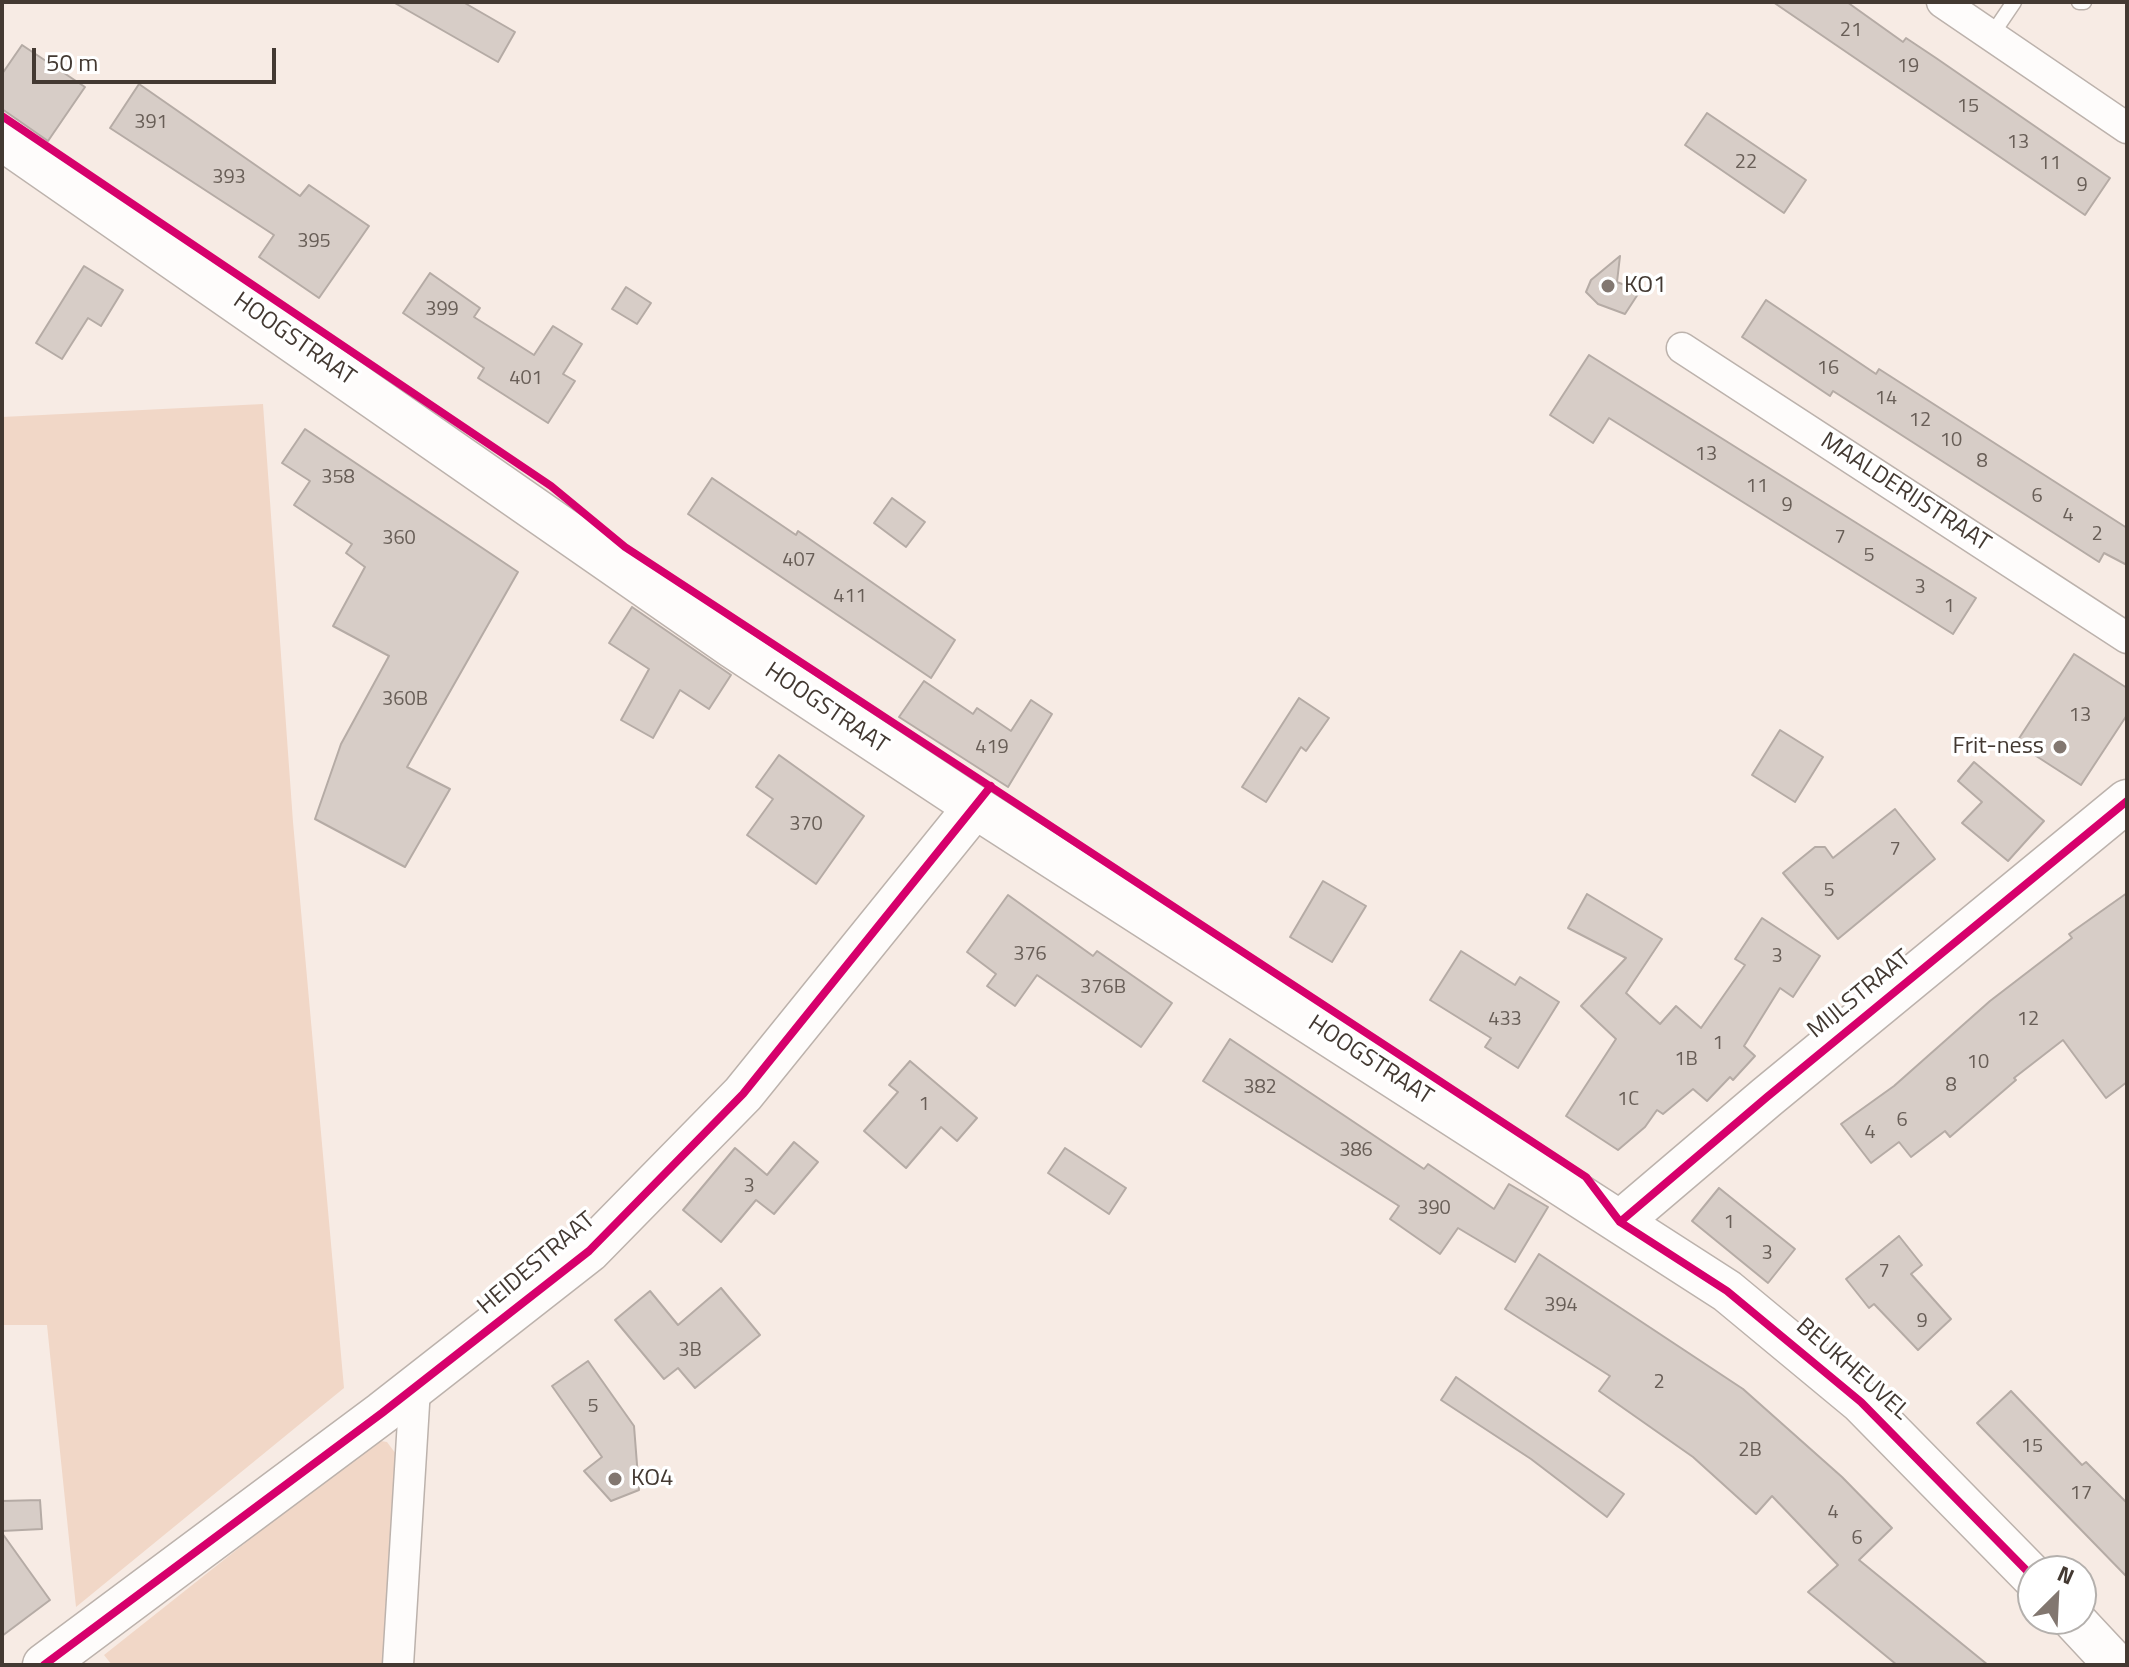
<!DOCTYPE html>
<html>
<head>
<meta charset="utf-8">
<style>
  body { margin:0 }
  #map { position:relative; width:2129px; height:1667px; overflow:hidden; background:#f7ebe4; font-family:"Titillium Web",sans-serif }
  canvas { display:block }
  .frame { position:absolute; inset:0; border:4px solid #433932; pointer-events:none }
  .north { position:absolute; left:2017px; top:1555px; width:80px; height:80px; box-sizing:border-box; background:#fff; border:2px solid #b4b0ad; border-radius:50%; rotate:24deg; font-size:22px; font-weight:700; line-height:32px; text-align:center; color:#433932 }
  .north::after { content:''; display:block; margin:auto; width:28px; height:36px; background:#827770; clip-path:polygon(50% 0,100% 100%,50% 72%,0 100%) }
  .scale { position:absolute; left:32px; top:48px; width:244px; height:36px; box-sizing:border-box; border:4px solid #433932; border-top:0; padding-left:10px; font-size:24px; line-height:28px; white-space:nowrap; color:#433932; -webkit-text-stroke:6px #fff; paint-order:stroke }
</style>
</head>
<body>
<div id="map">
<canvas width="2129" height="1667"></canvas>
<div class="frame"></div>
<div class="north">N</div>
<div class="scale">50 m</div>
</div>
<script>
const ctx = document.querySelector('canvas').getContext('2d');
ctx.lineJoin = 'round';
function fill(path, color) {
  ctx.fillStyle = color;
  ctx.fill(path, 'evenodd');
}
function toPath(rows) {
  const path = new Path2D();
  for (const r of rows) {
    path.moveTo(r[0], r[1]);
    for (let i = 2; i < r.length; i += 2) path.lineTo(r[i], r[i + 1]);
  }
  return path;
}
function strokePath(path, color, width, dash) {
  ctx.strokeStyle = color;
  ctx.lineWidth = width;
  ctx.lineCap = dash ? 'butt' : 'round';
  ctx.setLineDash(dash || []);
  ctx.stroke(path);
}
function write(font, color, halo, rows, align = 'center') {
  ctx.font = font + ' "Titillium Web",sans-serif';
  ctx.lineWidth = 7;
  ctx.setLineDash([]);
  ctx.textBaseline = 'middle';
  ctx.strokeStyle = halo;
  ctx.fillStyle = color;
  for (const [text, x, y, turn = 0] of rows) {
    ctx.save();
    ctx.translate(x, y);
    ctx.rotate((+turn || 0) * Math.PI / 180);
    ctx.textAlign = isNaN(turn) ? turn : align;
    if (halo) ctx.strokeText(text, 0, 0);
    ctx.fillText(text, 0, 0);
    ctx.restore();
  }
}
const green = toPath([
  [263,404,293,822,344,1388,76,1607,47,1325,2,1325,2,417],
  [375,1440,387,1442,399,1458,382,1665,112,1665,104,1655]
]);
const building = toPath([
  [393,2,463,2,515,32,498,62,393,2],
  [1773,2,1847,2,1903,42,1906,38,1936,58,2110,178,2085,215,1773,2],
  [22,45,85,87,48,141,2,109,2,74,22,45],
  [139,84,300,196,309,185,369,226,319,298,259,257,274,235,110,128,139,84],
  [1707,113,1806,180,1784,213,1685,145,1707,113],
  [1620,256,1617,282,1640,291,1625,314,1598,304,1586,292,1591,280,1620,256],
  [84,266,123,290,101,326,88,318,62,359,36,343,84,266],
  [430,273,480,308,474,317,534,355,553,326,582,344,563,374,575,381,548,423,478,378,484,368,403,313,430,273],
  [626,287,651,303,637,324,612,309,626,287],
  [1766,300,1876,374,1879,369,2127,528,2127,565,2104,553,2099,562,1833,391,1830,396,1742,337,1766,300],
  [1589,355,1976,598,1953,634,1609,418,1593,443,1550,415,1589,355],
  [305,429,518,572,407,767,450,789,405,867,315,819,341,744,389,656,333,626,365,567,346,553,352,544,294,505,310,481,282,463,305,429],
  [712,478,796,535,798,531,955,640,931,678,688,514,712,478],
  [892,498,925,522,906,547,874,523,892,498],
  [632,607,731,675,709,709,680,690,653,738,621,720,649,669,609,643,632,607],
  [2074,654,2127,688,2127,715,2081,785,2016,743,2074,654],
  [924,681,973,714,977,708,1011,731,1031,700,1052,714,1008,787,899,717,924,681],
  [1299,698,1329,718,1306,751,1301,747,1266,802,1242,787,1299,698],
  [1780,730,1823,757,1795,802,1752,775,1780,730],
  [779,755,864,816,816,884,747,835,773,799,756,787,779,755],
  [1974,762,2044,821,2008,861,1962,823,1982,802,1958,781,1974,762],
  [1895,809,1935,859,1838,939,1783,873,1815,847,1825,847,1833,858,1895,809],
  [1323,881,1366,906,1332,962,1290,937,1323,881],
  [2127,893,2127,1082,2106,1098,2063,1040,2014,1078,2016,1080,1950,1137,1945,1131,1911,1157,1899,1142,1871,1163,1841,1124,1894,1086,1990,1001,2072,938,2069,934,2127,893],
  [1587,894,1662,939,1626,993,1660,1024,1676,1006,1701,1028,1745,965,1735,959,1762,918,1820,956,1793,997,1780,988,1744,1046,1755,1056,1733,1080,1730,1077,1707,1101,1693,1089,1663,1114,1657,1110,1645,1127,1618,1150,1566,1116,1616,1039,1581,1006,1626,958,1568,928,1587,894],
  [1008,895,1093,956,1097,951,1172,1003,1141,1047,1037,975,1015,1006,987,986,996,974,967,952,1008,895],
  [1461,951,1515,985,1520,977,1559,1002,1518,1068,1485,1047,1491,1038,1430,1000,1461,951],
  [1230,1039,1424,1169,1428,1164,1494,1209,1509,1184,1548,1207,1515,1262,1458,1228,1440,1254,1390,1219,1399,1206,1203,1081,1230,1039],
  [910,1061,977,1118,957,1141,941,1127,906,1168,864,1131,898,1092,889,1085,910,1061],
  [794,1142,818,1162,774,1214,756,1200,721,1242,683,1210,735,1148,767,1175,794,1142],
  [1065,1148,1126,1188,1109,1214,1048,1173,1065,1148],
  [1719,1188,1795,1249,1768,1283,1692,1221,1719,1188],
  [1899,1236,1922,1265,1911,1274,1951,1319,1918,1350,1874,1304,1869,1308,1846,1279,1899,1236],
  [1539,1254,1743,1389,1842,1477,1892,1528,1859,1560,1988,1665,1897,1665,1808,1592,1838,1565,1772,1496,1756,1514,1693,1457,1599,1391,1610,1376,1505,1309,1539,1254],
  [721,1288,760,1335,695,1388,678,1368,664,1379,615,1320,650,1291,678,1325,721,1288],
  [588,1361,634,1426,639,1490,611,1501,584,1471,602,1457,552,1386,588,1361],
  [1456,1377,1624,1494,1607,1517,1531,1459,1441,1400,1456,1377],
  [2011,1391,2082,1465,2086,1462,2127,1503,2127,1577,1977,1423,2011,1391],
  [40,1500,42,1529,2,1531,2,1501,40,1500],
  [2,1533,50,1600,2,1636,2,1533]
]);
const lane = toPath([
  [2079,2,2084,2],
  [1991,36,2014,2]
]);
const street = toPath([
  [1942,2,2127,128],
  [1682,348,2127,638],
  [398,1665,415,1388]
]);
const secondary = toPath([
  [2,139,733,647,975,807,1727,1291,1861,1402,2033,1577],
  [1620,1222,1767,1097,2127,801],
  [2073,1619,2116,1665],
  [44,1665,382,1413,589,1251,743,1094,975,807]
]);
const cycleway = toPath([
  [2,116,551,486,625,547,1586,1177,1620,1222,1727,1291,1861,1402,2033,1577],
  [1620,1222,1767,1097,2127,801],
  [44,1665,382,1413,589,1251,743,1094,991,786]
]);
const markers = [
  [1608,286,8,"#827770"],
  [2060,747,8,"#827770"],
  [615,1479,8,"#827770"]
];
const numberNames = [
  ["21",1851,31],
  ["19",1908,67],
  ["15",1968,107],
  ["391",151,123],
  ["13",2018,143],
  ["22",1746,163],
  ["11",2050,164],
  ["393",229,178],
  ["9",2082,186],
  ["395",314,242],
  ["399",442,310],
  ["16",1828,369],
  ["401",526,379],
  ["14",1886,399],
  ["12",1920,421],
  ["10",1951,441],
  ["13",1706,455],
  ["8",1982,462],
  ["358",338,478],
  ["11",1757,487],
  ["6",2037,497],
  ["9",1787,506],
  ["4",2068,516],
  ["2",2097,535],
  ["7",1840,538],
  ["360",399,539],
  ["5",1869,556],
  ["407",799,561],
  ["3",1920,588],
  ["411",850,597],
  ["1",1949,607],
  ["360B",405,700],
  ["13",2080,716],
  ["419",992,748],
  ["370",806,825],
  ["7",1895,850],
  ["5",1829,891],
  ["376",1030,955],
  ["3",1777,957],
  ["376B",1103,988],
  ["433",1505,1020],
  ["12",2028,1020],
  ["1",1718,1044],
  ["1B",1686,1060],
  ["10",1978,1063],
  ["8",1951,1086],
  ["382",1260,1088],
  ["1C",1628,1100],
  ["1",924,1105],
  ["6",1902,1121],
  ["4",1870,1133],
  ["386",1356,1151],
  ["3",749,1187],
  ["390",1434,1209],
  ["1",1729,1223],
  ["3",1767,1254],
  ["7",1884,1272],
  ["394",1561,1306],
  ["9",1922,1322],
  ["3B",690,1351],
  ["2",1659,1383],
  ["5",593,1407],
  ["15",2032,1447],
  ["2B",1750,1451],
  ["17",2081,1494],
  ["4",1833,1513],
  ["6",1857,1539]
];
const poiNames = [
  ["KO1",1624,286],
  ["Frit-ness",2044,747,"right"],
  ["KO4",631,1479]
];
const streetNames = [
  ["HOOGSTRAAT",294,340,35],
  ["MAALDERIJSTRAAT",1905,493,33],
  ["HOOGSTRAAT",826,709,34],
  ["MIJLSTRAAT",1860,995,-39],
  ["HOOGSTRAAT",1370,1061,33],
  ["HEIDESTRAAT",537,1264,-40],
  ["BEUKHEUVEL",1852,1370,41]
];
fill(green, '#f1d7c7');
fill(building, '#d7cdc7');
strokePath(building, '#b5aba5', 2);
strokePath(lane, '#bcb2ac', 17);
strokePath(street, '#bcb2ac', 33);
strokePath(secondary, '#bcb2ac', 45);
strokePath(lane, '#fefcfb', 14);
strokePath(street, '#fefcfb', 30);
strokePath(secondary, '#fefcfb', 42);
strokePath(cycleway, '#d6006c', 8);
for (const [x, y, r, color] of markers) {
  const dot = new Path2D();
  dot.arc(x, y, r, 0, 2 * Math.PI);
  ctx.fillStyle = color;
  ctx.fill(dot);
  strokePath(dot, '#fff', 3);
}
write('20px', '#685e57', null, numberNames);
write('24px', '#433932', '#fff', poiNames, 'left');
write('24px', '#433932', '#fff', streetNames);
</script>
</body>
</html>
